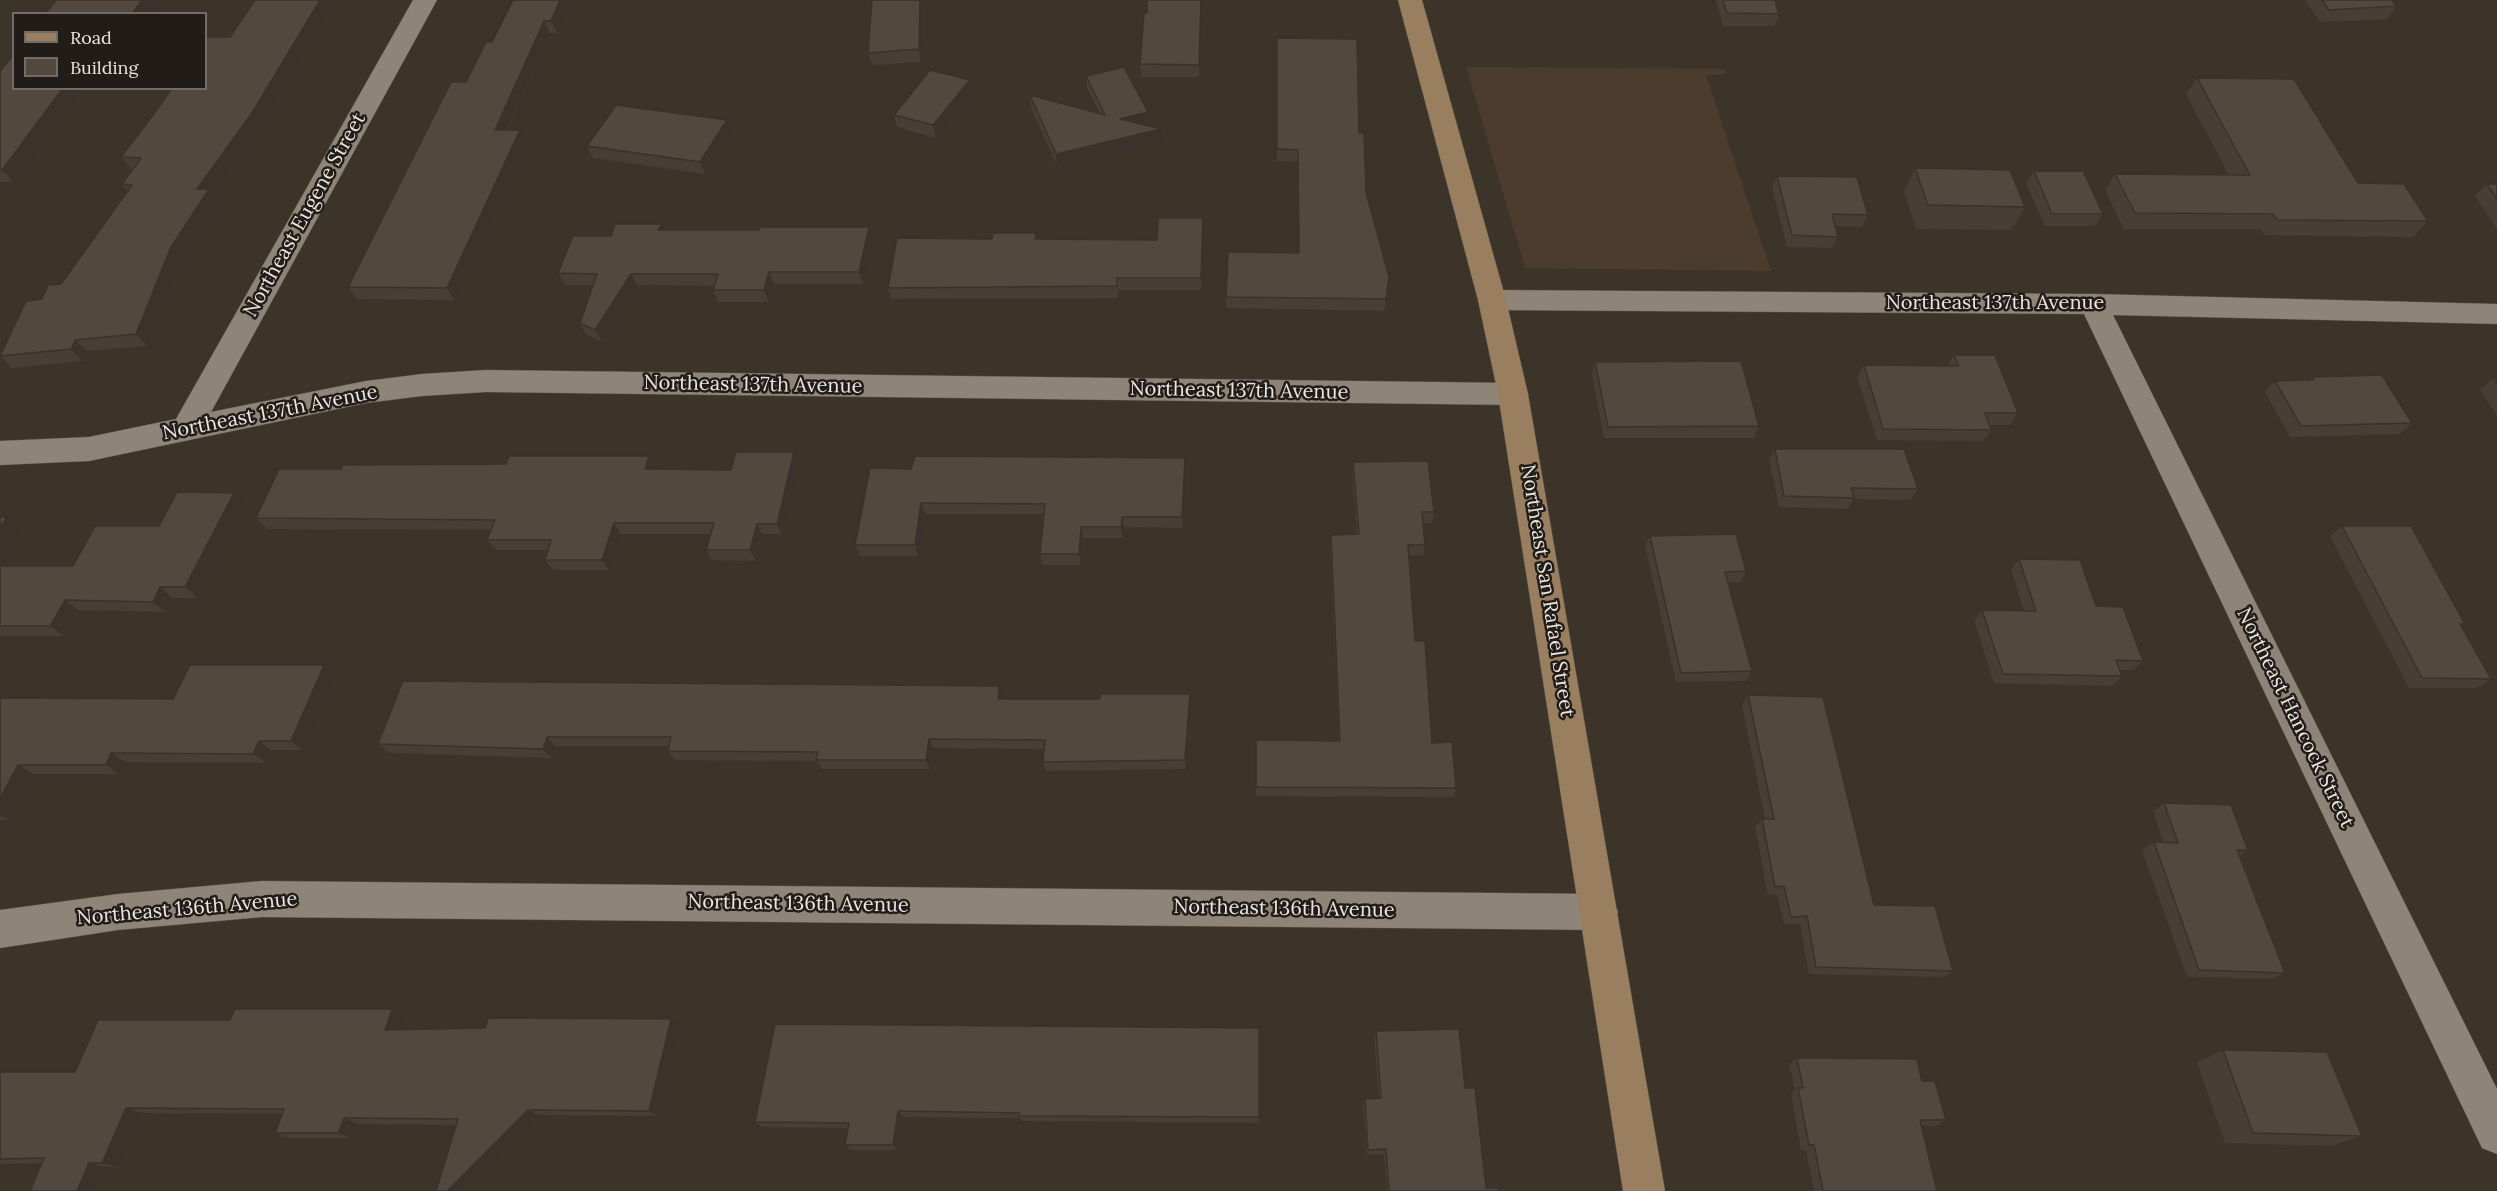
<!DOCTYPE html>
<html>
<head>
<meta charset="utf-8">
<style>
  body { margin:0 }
  #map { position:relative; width:2497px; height:1191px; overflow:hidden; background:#3d3429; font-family:Lora,serif }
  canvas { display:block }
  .legend { position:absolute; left:12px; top:12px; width:195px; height:78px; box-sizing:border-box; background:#211c18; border:2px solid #726c68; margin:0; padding:8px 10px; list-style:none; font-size:18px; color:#ebe5df }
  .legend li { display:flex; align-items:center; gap:12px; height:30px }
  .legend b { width:30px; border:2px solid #726c68 }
</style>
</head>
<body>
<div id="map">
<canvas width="2497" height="1191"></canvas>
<ul class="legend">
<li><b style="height:8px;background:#997f60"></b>Road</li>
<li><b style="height:16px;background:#53483e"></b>Building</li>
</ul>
</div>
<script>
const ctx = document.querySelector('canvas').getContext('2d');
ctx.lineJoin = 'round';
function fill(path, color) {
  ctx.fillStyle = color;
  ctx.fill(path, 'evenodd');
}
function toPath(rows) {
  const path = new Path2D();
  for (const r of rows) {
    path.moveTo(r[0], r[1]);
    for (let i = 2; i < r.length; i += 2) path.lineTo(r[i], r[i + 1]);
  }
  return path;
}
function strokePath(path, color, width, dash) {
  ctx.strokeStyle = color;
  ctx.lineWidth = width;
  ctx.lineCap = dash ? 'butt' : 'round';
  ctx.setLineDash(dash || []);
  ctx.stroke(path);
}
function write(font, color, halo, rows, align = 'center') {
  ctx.font = font + ' Lora,serif';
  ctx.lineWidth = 5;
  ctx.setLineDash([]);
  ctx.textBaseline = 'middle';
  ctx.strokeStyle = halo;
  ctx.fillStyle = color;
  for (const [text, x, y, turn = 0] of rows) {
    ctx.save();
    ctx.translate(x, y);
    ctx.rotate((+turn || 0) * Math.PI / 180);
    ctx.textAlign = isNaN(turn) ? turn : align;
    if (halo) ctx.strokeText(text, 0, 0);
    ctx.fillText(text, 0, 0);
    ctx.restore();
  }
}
const built = toPath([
  [1466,67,1725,69,1726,74,1706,75,1771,271,1525,268]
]);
const street = toPath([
  [413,0,437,0,211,412,366,381,422,374,486,370,1513,383,1524,386,1528,394,1524,402,1513,405,486,392,422,396,366,403,89,461,0,465,0,441,89,437,176,419,413,0],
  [1492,290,2093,294,2497,304,2497,324,2113,315,2497,1089,2497,1154,2482,1148,2084,314,1492,310,1482,307,1478,300,1482,293,1492,290],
  [262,881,1599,894,1612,899,1618,912,1612,925,1599,930,262,917,118,930,0,948,0,910,118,894,262,881]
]);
const secondary = toPath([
  [1398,0,1422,0,1506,300,1528,394,1665,1191,1623,1191,1498,394,1478,300,1398,0]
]);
const wall = toPath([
  [513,0,571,0,557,33,550,33,507,130,526,142,455,300,357,299,348,287,466,82,492,42],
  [924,0,921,62,872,65,868,53],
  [1202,0,1199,77,1141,77,1140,64,1147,13],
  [1716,0,1775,0,1779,14,1775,26,1723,26],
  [2305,0,2392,0,2397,6,2387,19,2320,22],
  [332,4,260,125,212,193,219,201,181,259,147,346,87,351,83,361,12,368,0,356,42,299,61,284,127,190,122,184,133,169,131,169,121,157,230,37],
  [1277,38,1359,133,1366,192,1389,277,1384,311,1226,308,1226,297,1299,253,1298,162,1277,161],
  [0,71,14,88,14,182,0,182],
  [1086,76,1148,112,1149,124,1146,125,1162,141,1057,166,1031,108,1030,95,1100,113,1087,88],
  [2197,78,2358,183,2428,221,2413,237,2264,235,2261,229,2124,229,2105,190,2115,174,2229,175,2186,94],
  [972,92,936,138,897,127,894,115],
  [727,120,731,132,705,174,593,158,587,146],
  [1915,168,2025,207,2011,230,1916,229,1904,192],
  [2034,171,2103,214,2095,226,2045,226,2026,183],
  [1777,176,1868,215,1862,227,1835,226,1838,237,1832,248,1787,247,1772,188],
  [2487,184,2497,184,2497,229,2475,196],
  [869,227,873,239,863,284,774,284,769,302,718,302,713,290,714,286,637,285,602,342,586,334,580,323,593,285,565,285,558,273,611,236,664,230,759,230],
  [1203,230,1201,290,1118,290,1118,298,891,299,888,288,992,239,1036,233,1037,239,1157,240],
  [1954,355,2018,413,2010,425,1989,425,1991,430,1983,441,1877,440,1857,377,1864,365,1947,366],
  [1595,362,1759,426,1754,438,1604,438,1592,374],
  [2312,377,2412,423,2400,434,2290,437,2265,392,2275,381,2309,380],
  [2493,378,2497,378,2497,416,2480,390],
  [1775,449,1918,489,1910,500,1853,499,1848,509,1779,507,1769,460],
  [1185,458,1186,469,1183,528,1124,527,1123,538,1083,538,1081,565,1042,565,1040,554,1044,514,925,514,918,556,860,556,855,545,911,469],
  [1353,462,1434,512,1432,523,1423,523,1425,545,1423,555,1409,555,1415,641,1432,743,1456,788,1454,797,1256,796,1256,740,1339,741,1330,545,1331,535,1357,534,1352,473],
  [799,463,782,534,762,534,756,561,712,560,706,550,711,534,621,534,609,570,553,570,545,560,548,550,496,550,487,540,491,530,267,529,256,518,341,469,506,464,655,467,655,469,731,470],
  [244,504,197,598,172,598,165,612,78,610,64,636,0,636,0,566,73,566,159,526],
  [2342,526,2465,624,2461,626,2491,679,2476,688,2409,688,2330,536],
  [1650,536,1746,571,1741,582,1728,582,1752,671,1746,681,1676,682,1645,546],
  [2019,559,2096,606,2143,661,2133,670,2120,670,2122,676,2112,686,1994,683,1974,620,1982,610,2024,611,2011,569],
  [335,675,303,750,271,750,266,763,125,762,119,774,33,774,9,820,0,820,0,698,173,699],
  [1002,695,1002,699,1191,703,1186,769,1046,771,1043,762,1044,749,933,748,930,769,822,769,817,761,675,760,668,751,669,746,555,746,552,758,389,753,378,744],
  [1748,695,1874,905,1953,971,1943,977,1809,974,1800,924,1784,924,1777,894,1768,895,1755,827,1762,819,1765,819,1742,705],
  [2164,803,2248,850,2239,856,2285,973,2271,979,2187,977,2142,850,2154,842,2163,842,2153,811],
  [404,1016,399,1030,679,1025,658,1116,538,1115,456,1125,357,1124,351,1138,289,1138,275,1133,282,1114,141,1113,118,1167,106,1167,96,1191,30,1191,42,1163,0,1164,0,1072,75,1072,230,1020],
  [1259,1028,1259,1123,1022,1121,1020,1118,903,1117,898,1150,851,1150,845,1145,848,1128,762,1127,755,1122],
  [1376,1031,1465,1088,1486,1188,1499,1191,1387,1191,1384,1154,1367,1155,1363,1104,1365,1099,1379,1098,1374,1037],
  [2223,1050,2362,1136,2331,1146,2225,1143,2197,1062],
  [1797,1058,1922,1081,1946,1120,1936,1126,1921,1125,1937,1191,1814,1191,1806,1150,1801,1150,1791,1093,1795,1090,1789,1064]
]);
const shadedWall = toPath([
  [142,0,160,0,150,14,132,14],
  [320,0,330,0,332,4,260,125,212,193,219,201,181,259,147,346,136,334,171,247,197,189],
  [560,0,571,0,557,33,551,21],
  [920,0,924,0,921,62,919,49],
  [1201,0,1202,0,1199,77,1199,65],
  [544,21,550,33,501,142,495,130],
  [970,80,972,92,936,138,933,125],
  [63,88,82,88,14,182,2,170],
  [1148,112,1149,124,1121,131,1120,119],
  [727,120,731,132,705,174,700,162],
  [1161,129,1162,141,1057,166,1056,154],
  [520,130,526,142,455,300,447,288],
  [1203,218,1203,230,1201,290,1201,278],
  [662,224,667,236,658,230],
  [869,227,873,239,863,284,859,272],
  [769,272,774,284,769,302,764,290],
  [631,274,637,285,602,342,595,330],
  [75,340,87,351,83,361,71,349],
  [794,452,799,463,782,534,777,524],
  [649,456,655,467,651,480,645,469],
  [1185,458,1186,469,1183,528,1182,517],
  [234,493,244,504,197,598,185,587],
  [921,503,925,514,918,556,915,545],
  [7,517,20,527,0,561,0,528],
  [1122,517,1124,527,1123,538,1121,527],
  [614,523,621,534,609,570,602,560],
  [757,524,762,534,756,561,750,550],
  [1081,527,1083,538,1081,565,1079,554],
  [160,587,172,598,165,612,153,602],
  [65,600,78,610,64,636,50,626],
  [324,665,335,675,303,750,291,741],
  [999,686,1002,695,1001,708,998,699],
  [1190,694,1191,703,1186,769,1185,760],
  [547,737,555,746,552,758,543,749],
  [929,739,933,748,930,769,926,760],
  [259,741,271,750,266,763,253,754],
  [111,753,125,762,119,774,106,765],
  [18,765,33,774,9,820,0,815,0,798],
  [392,1009,404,1016,397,1037,385,1030],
  [671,1019,679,1025,658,1116,649,1111],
  [126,1108,141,1113,118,1167,102,1163],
  [528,1110,538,1115,463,1191,447,1191],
  [898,1111,903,1117,898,1150,893,1145],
  [344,1118,357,1124,351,1138,338,1133],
  [89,1163,106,1167,96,1191,77,1191]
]);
const building = toPath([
  [56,0,142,0,132,14,45,14,56,0],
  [255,0,320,0,252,113,197,189,209,189,171,247,136,334,75,340,71,349,0,356,26,301,42,299,48,285,61,284,132,185,122,184,141,158,121,157,159,107,172,88,206,88,206,37,230,37,255,0],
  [513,0,560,0,551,21,544,21,495,130,520,130,447,288,348,287,451,82,466,82,486,42,492,42,513,0],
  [872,0,920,0,919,49,868,53,872,0],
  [1147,0,1201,0,1199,65,1140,64,1144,13,1147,13,1147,0],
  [1723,0,1775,0,1779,14,1727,13,1723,0],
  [2322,0,2392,0,2397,6,2329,10,2322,0],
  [1277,38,1357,39,1359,133,1364,133,1366,192,1389,277,1386,299,1226,297,1228,252,1299,253,1298,150,1277,149,1277,38],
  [14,54,14,88,63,88,2,170,0,170,0,71,14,54],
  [1124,67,1148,112,1120,119,1161,129,1056,154,1030,95,1105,115,1086,76,1124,67],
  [930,70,970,80,933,125,894,115,930,70],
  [2197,78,2294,79,2358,183,2404,184,2428,221,2277,220,2273,214,2135,213,2115,174,2250,175,2197,78],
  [616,105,727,120,700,162,587,146,616,105],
  [1915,168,2010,170,2025,207,1928,205,1915,168],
  [2034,171,2083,171,2103,214,2052,214,2034,171],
  [1777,176,1857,177,1868,215,1832,214,1838,237,1792,235,1777,176],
  [2487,184,2497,184,2497,199,2487,184],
  [1158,218,1203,218,1201,278,1117,278,1117,286,888,288,897,238,992,239,993,233,1036,233,1035,239,1157,240,1158,218],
  [615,224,662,224,658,230,759,230,760,227,869,227,859,272,769,272,764,290,713,290,718,274,631,274,595,330,580,323,597,274,558,273,573,236,611,236,615,224],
  [1954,355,1995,355,2018,413,1985,413,1991,430,1883,429,1864,365,1959,366,1954,355],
  [1741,361,1759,426,1608,427,1595,362,1741,361],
  [2382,375,2412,423,2301,426,2275,381,2314,380,2312,377,2382,375],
  [2493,378,2497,378,2497,385,2493,378],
  [1775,449,1904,449,1918,489,1851,488,1854,498,1784,496,1775,449],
  [736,452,794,452,777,524,757,524,750,550,706,550,714,523,614,523,602,560,545,560,551,540,487,540,495,520,256,518,279,469,341,469,343,465,506,464,509,456,649,456,645,469,731,470,736,452],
  [915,456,1185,458,1182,517,1122,517,1121,527,1081,527,1079,554,1040,554,1045,504,921,503,915,545,855,545,870,468,911,469,915,456],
  [1428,461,1434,512,1422,512,1425,545,1408,545,1415,641,1425,641,1432,743,1452,742,1456,788,1256,787,1256,740,1340,741,1331,535,1359,534,1353,462,1428,461],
  [177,492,234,493,185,587,160,587,153,602,65,600,50,626,0,626,0,566,73,566,95,526,159,526,177,492],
  [0,517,7,517,0,528,0,517],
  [2342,526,2411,526,2465,624,2460,624,2491,679,2422,678,2342,526],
  [1736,534,1746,571,1725,572,1752,671,1681,673,1650,536,1736,534],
  [2019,559,2080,560,2096,606,2123,607,2143,661,2116,660,2122,676,2003,674,1982,610,2036,611,2019,559],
  [190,665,324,665,291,741,259,741,253,754,111,753,106,765,18,765,0,798,0,698,173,699,190,665],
  [403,681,999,686,998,699,1100,699,1100,694,1190,694,1185,760,1043,762,1045,740,929,739,926,760,816,760,818,752,668,751,671,737,547,737,543,749,378,744,403,681],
  [1748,695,1823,697,1874,905,1935,906,1953,971,1816,967,1807,916,1791,917,1784,886,1775,887,1762,819,1774,819,1748,695],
  [2164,803,2231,805,2248,850,2237,850,2285,973,2199,970,2154,842,2178,843,2164,803],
  [235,1009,392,1009,385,1030,485,1028,488,1018,671,1019,649,1111,528,1110,447,1191,436,1191,458,1119,344,1118,338,1133,275,1133,284,1109,126,1108,102,1163,89,1163,77,1191,30,1191,44,1158,0,1159,0,1072,75,1072,98,1020,230,1020,235,1009],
  [775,1024,1259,1028,1259,1117,1019,1116,1019,1113,898,1111,893,1145,845,1145,849,1123,755,1122,775,1024],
  [1459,1029,1465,1088,1475,1088,1486,1188,1498,1188,1499,1191,1389,1191,1386,1149,1368,1150,1365,1099,1381,1098,1376,1031,1459,1029],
  [2223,1050,2327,1052,2362,1136,2253,1133,2223,1050],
  [1797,1058,1917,1059,1922,1081,1935,1081,1946,1120,1920,1120,1937,1191,1823,1191,1814,1145,1809,1145,1798,1088,1803,1088,1797,1058]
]);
const streetNames = [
  ["Northeast Eugene Street",305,215,-61],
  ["Northeast 137th Avenue",1995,303],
  ["Northeast 137th Avenue",753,385,1],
  ["Northeast 137th Avenue",1239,391,1],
  ["Northeast 137th Avenue",270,413,-11],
  ["Northeast San Rafael Street",1547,591,81],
  ["Northeast Hancock Street",2295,718,64],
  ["Northeast 136th Avenue",798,904,1],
  ["Northeast 136th Avenue",187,909,-5],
  ["Northeast 136th Avenue",1284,909,1]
];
fill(built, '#4b3c2e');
strokePath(street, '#585047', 1);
strokePath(secondary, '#585047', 1);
fill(street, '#8f8478');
fill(secondary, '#997f60');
fill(wall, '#473e35');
fill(shadedWall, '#3a322b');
fill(building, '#53483e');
strokePath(building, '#3a322b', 1.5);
write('20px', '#ebe5df', '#211c18', streetNames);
</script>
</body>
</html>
